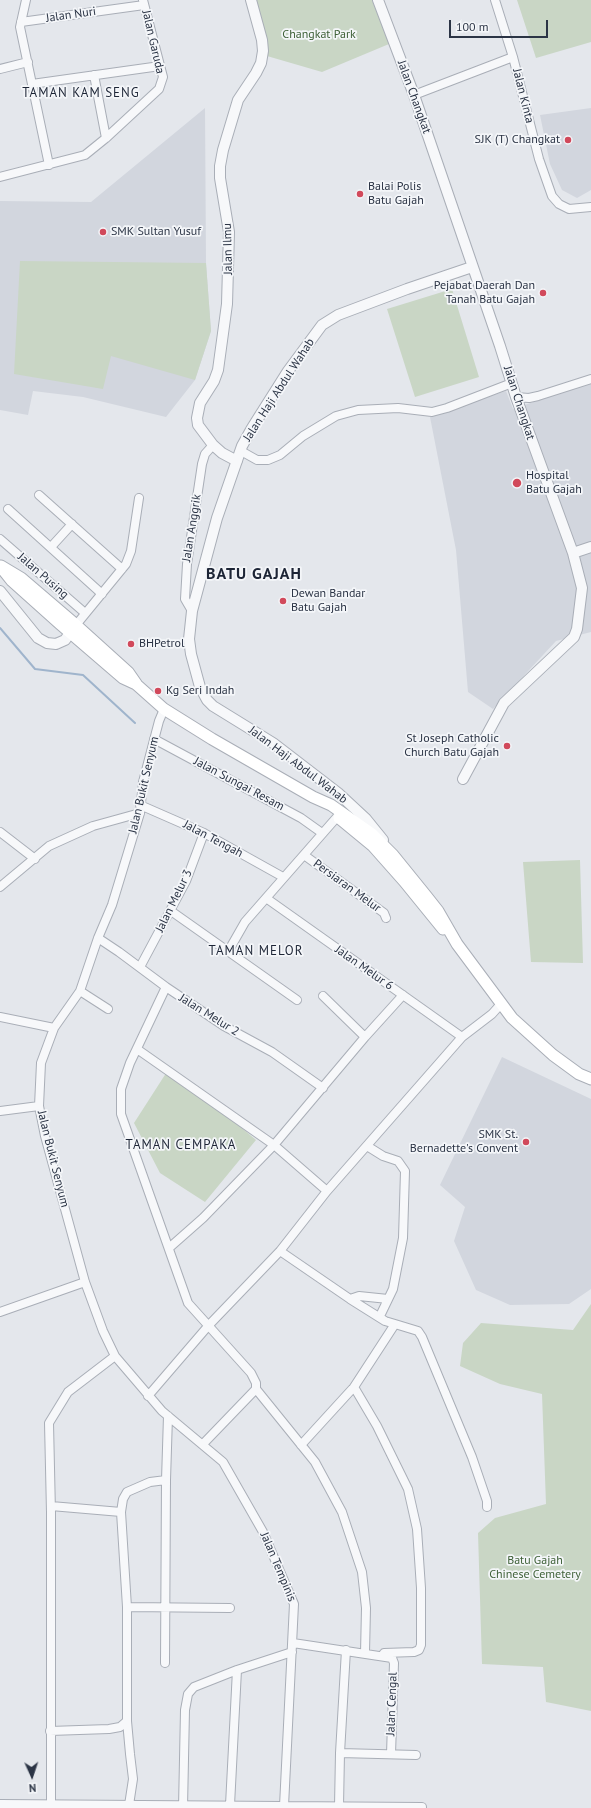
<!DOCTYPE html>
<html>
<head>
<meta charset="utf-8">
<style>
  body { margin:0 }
  #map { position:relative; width:591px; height:1808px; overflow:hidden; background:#e4e7ec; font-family:"PT Sans",sans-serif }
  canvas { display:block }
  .north { position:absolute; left:12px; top:1756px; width:40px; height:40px; -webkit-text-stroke:3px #f4f6f9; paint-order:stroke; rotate:177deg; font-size:11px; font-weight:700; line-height:16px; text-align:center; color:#2b3445 }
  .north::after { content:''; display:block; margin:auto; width:14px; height:18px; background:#2b3445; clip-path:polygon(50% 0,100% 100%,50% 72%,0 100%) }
  .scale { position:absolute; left:449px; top:20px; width:99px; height:18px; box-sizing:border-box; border:2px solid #2b3445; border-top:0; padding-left:5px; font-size:12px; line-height:14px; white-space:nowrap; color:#2b3445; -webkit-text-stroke:3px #f4f6f9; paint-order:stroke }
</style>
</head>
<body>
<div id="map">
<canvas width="591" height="1808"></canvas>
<div class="north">N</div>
<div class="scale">100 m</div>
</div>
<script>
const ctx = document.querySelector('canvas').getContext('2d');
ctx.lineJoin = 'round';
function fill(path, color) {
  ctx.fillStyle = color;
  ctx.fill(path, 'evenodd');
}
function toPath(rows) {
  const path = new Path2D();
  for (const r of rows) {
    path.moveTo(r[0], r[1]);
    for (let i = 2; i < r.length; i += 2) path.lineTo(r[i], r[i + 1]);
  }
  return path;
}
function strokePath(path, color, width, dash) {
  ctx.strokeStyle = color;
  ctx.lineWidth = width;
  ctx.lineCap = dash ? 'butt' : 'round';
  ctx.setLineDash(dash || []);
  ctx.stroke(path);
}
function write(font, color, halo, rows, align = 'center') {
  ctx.font = font + ' "PT Sans",sans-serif';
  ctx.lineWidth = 3.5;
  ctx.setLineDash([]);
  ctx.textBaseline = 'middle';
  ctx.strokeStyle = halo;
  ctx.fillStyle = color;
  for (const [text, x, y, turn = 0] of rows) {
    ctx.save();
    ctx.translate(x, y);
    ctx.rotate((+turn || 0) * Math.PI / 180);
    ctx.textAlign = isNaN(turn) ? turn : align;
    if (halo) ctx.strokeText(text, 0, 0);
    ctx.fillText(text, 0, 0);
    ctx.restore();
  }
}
const built = toPath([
  [205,108,206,263,211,331,195,380,166,417,83,397,33,391,28,415,0,410,0,201,91,202],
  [591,108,591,190,577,198,562,190,550,164,540,115],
  [591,382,591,632,556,641,493,709,468,692,456,550,430,417,506,391,513,409],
  [502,1057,591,1099,591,1289,569,1304,510,1305,476,1290,454,1241,465,1207,440,1185]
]);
const green = toPath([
  [256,0,372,0,389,44,322,72,267,56,265,31],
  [517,0,591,0,591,42,536,58],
  [20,261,206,263,211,331,195,380,111,356,103,389,14,374],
  [452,289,479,377,415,397,387,309],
  [580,860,583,963,531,962,523,862],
  [170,1067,256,1140,205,1202,160,1173,134,1123],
  [591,1304,591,1711,546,1702,543,1667,482,1664,478,1533,495,1518,546,1504,542,1394,500,1384,460,1366,463,1343,481,1323,573,1330]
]);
const stream = toPath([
  [0,628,35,669,83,675,135,723]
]);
const minor = toPath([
  [26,0,20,27,49,165],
  [495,0,513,57,539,159,552,196,559,204,569,209,591,207],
  [21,22,144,5],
  [0,69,28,62],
  [94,75,106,138],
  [32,84,160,66],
  [414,95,513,57],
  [0,177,85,155,106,138,159,89,163,77,143,0],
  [516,397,529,398,538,396,591,379],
  [241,451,257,460,268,460,280,455,303,436,336,416,358,410,398,408,432,412,447,408,512,383],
  [39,495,122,569],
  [8,509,102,594],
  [0,539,85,613],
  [51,547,72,524],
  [192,611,185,599,187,564,202,464,205,454,213,445],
  [76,625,126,564,131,551,139,498],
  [164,709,159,721,143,782,140,813,112,905,98,938,80,991,54,1028,41,1063,39,1106,45,1136,85,1282,103,1331,115,1356,162,1411,223,1462,263,1532,294,1604,284,1806],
  [154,739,301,818,322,833],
  [140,805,204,833,283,877],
  [0,832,35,859],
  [304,855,384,913,386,918],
  [0,887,49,846,93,826,140,813],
  [266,898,462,1037],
  [171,911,297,1000],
  [98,938,119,952,166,987,224,1026,272,1052,323,1088],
  [229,950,245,922,337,817],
  [140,967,186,881,204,833],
  [166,987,130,1063,121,1089,121,1114,188,1303,251,1373,256,1383,256,1389,315,1462,342,1512,362,1572,366,1608,365,1653],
  [80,991,108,1009],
  [323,996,365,1037],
  [0,1017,54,1028],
  [137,1049,274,1145,327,1191],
  [0,1111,39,1106],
  [367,1146,383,1156,398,1161,405,1171,403,1238,393,1289,380,1316],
  [169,1248,203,1218,274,1145,365,1037,403,995],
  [280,1251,350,1299,385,1321,395,1324,354,1387,301,1445],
  [350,1299,359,1296,388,1299],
  [0,1312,85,1282],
  [395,1324,418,1331,422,1337,472,1457,487,1501,487,1507],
  [354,1387,377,1426,408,1489,417,1529,421,1588,421,1645,419,1650,414,1652,384,1653,382,1656],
  [148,1396,209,1325,280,1251,327,1191,462,1037,492,1014,501,1004],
  [203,1444,256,1389],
  [121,1512,123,1499,127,1492,150,1482,166,1480,168,1416],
  [127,1607,230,1608],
  [293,1643,392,1658,394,1663,391,1754],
  [165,1663,166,1480],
  [127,1721,130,1754,133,1779,129,1805],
  [50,1731,109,1729,120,1727,127,1721,127,1607,121,1512,51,1506],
  [340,1753,416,1755],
  [0,1804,422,1807],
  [51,1804,51,1513,49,1423,68,1392,115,1356],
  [230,1805,237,1670],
  [339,1806,340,1753,346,1650],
  [183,1808,185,1710,188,1694,194,1687,237,1670,292,1652]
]);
const tertiary = toPath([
  [378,0,414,95,500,346,516,397,573,553,582,588,577,629,574,637,504,703,463,779],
  [237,461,222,453,213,445,198,425,197,418,200,403,214,381,218,370,227,304,229,232,220,178,220,166,223,150,238,100,256,73,261,63,263,51,262,40,251,0],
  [573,553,591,547],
  [0,591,38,638,47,643,56,644,65,640,75,626],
  [383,840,366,819,338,793,273,743,213,706,207,700,200,687,191,654,189,639,192,611,217,518,242,446,252,428,288,371,322,325,338,315,407,289,472,267]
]);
const secondary = toPath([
  [1,566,21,578,76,625,128,672,137,685,164,709,212,739,313,797,331,805,372,834,393,855,427,897,438,911,457,944,512,1018,553,1055,579,1074,591,1079],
  [4,571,12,581,60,624,123,678,136,684],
  [339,818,373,846,404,881,443,929]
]);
const markers = [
  [568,140,4,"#d1495b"],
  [360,194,4,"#d1495b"],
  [103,232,4,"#d1495b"],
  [543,293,4,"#d1495b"],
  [517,483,5,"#d1495b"],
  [283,601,4,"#d1495b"],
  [131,644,4,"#d1495b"],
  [158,691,4,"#d1495b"],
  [507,746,4,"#d1495b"],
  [526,1142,4,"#d1495b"]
];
const streetNames = [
  ["Jalan Nuri",71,15,-8],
  ["Jalan Garuda",153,42,77],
  ["Jalan Kinta",523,96,76],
  ["Jalan Changkat",414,97,70],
  ["Jalan Ilmu",228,249,-91],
  ["Jalan Haji Abdul Wahab",279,390,-57],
  ["Jalan Changkat",519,403,72],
  ["Jalan Anggrik",192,528,-81],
  ["Jalan Pusing",43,576,41],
  ["Jalan Haji Abdul Wahab",298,765,37],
  ["Jalan Sungai Resam",239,784,28],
  ["Jalan Bukit Senyum",144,785,-77],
  ["Jalan Tengah",213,839,28],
  ["Persiaran Melur",347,886,36],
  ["Jalan Melur 3",174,901,-64],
  ["Jalan Melur 6",364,968,35],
  ["Jalan Melur 2",209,1015,32],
  ["Jalan Bukit Senyum",53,1159,76],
  ["Jalan Tempinis",278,1567,67],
  ["Jalan Cengal",392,1704,-88]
];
const parkNames = [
  ["Changkat Park",319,35],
  ["Batu Gajah",535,1561],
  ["Chinese Cemetery",535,1575]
];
const poiNames = [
  ["SJK (T) Changkat",560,140,"right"],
  ["Balai Polis",368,187],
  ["Batu Gajah",368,201],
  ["SMK Sultan Yusuf",111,232],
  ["Pejabat Daerah Dan",535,286,"right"],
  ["Tanah Batu Gajah",535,300,"right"],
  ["Hospital",526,476],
  ["Batu Gajah",526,490],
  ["Dewan Bandar",291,594],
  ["Batu Gajah",291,608],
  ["BHPetrol",139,644],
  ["Kg Seri Indah",166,691],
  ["St Joseph Catholic",499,739,"right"],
  ["Church Batu Gajah",499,753,"right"],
  ["SMK St.",518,1135,"right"],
  ["Bernadette's Convent",518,1149,"right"]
];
const neighbourhoodNames = [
  ["TAMAN KAM SENG",81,93],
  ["TAMAN MELOR",256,951],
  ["TAMAN CEMPAKA",181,1145]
];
const districtNames = [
  ["BATU GAJAH",254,574]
];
fill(built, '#d2d6de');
fill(green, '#c9d6c5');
strokePath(stream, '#9fb4cc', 2);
strokePath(minor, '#a9aeb7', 10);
strokePath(tertiary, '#a9aeb7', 12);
strokePath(secondary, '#a9aeb7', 13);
strokePath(minor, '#f7f8fa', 8);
strokePath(tertiary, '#f7f8fa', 10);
strokePath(secondary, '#fff', 11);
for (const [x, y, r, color] of markers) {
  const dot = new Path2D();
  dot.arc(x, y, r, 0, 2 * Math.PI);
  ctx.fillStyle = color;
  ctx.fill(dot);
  strokePath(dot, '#f4f6f9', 1.5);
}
write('12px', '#2b3445', '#f4f6f9', streetNames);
write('12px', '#3f6138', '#f4f6f9', parkNames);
write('12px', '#2b3445', '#f4f6f9', poiNames, 'left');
ctx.letterSpacing = '1px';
write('13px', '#1d2536', '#f4f6f9', neighbourhoodNames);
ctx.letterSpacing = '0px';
ctx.letterSpacing = '1px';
write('bold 16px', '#1d2536', '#f4f6f9', districtNames);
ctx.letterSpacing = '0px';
</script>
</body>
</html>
